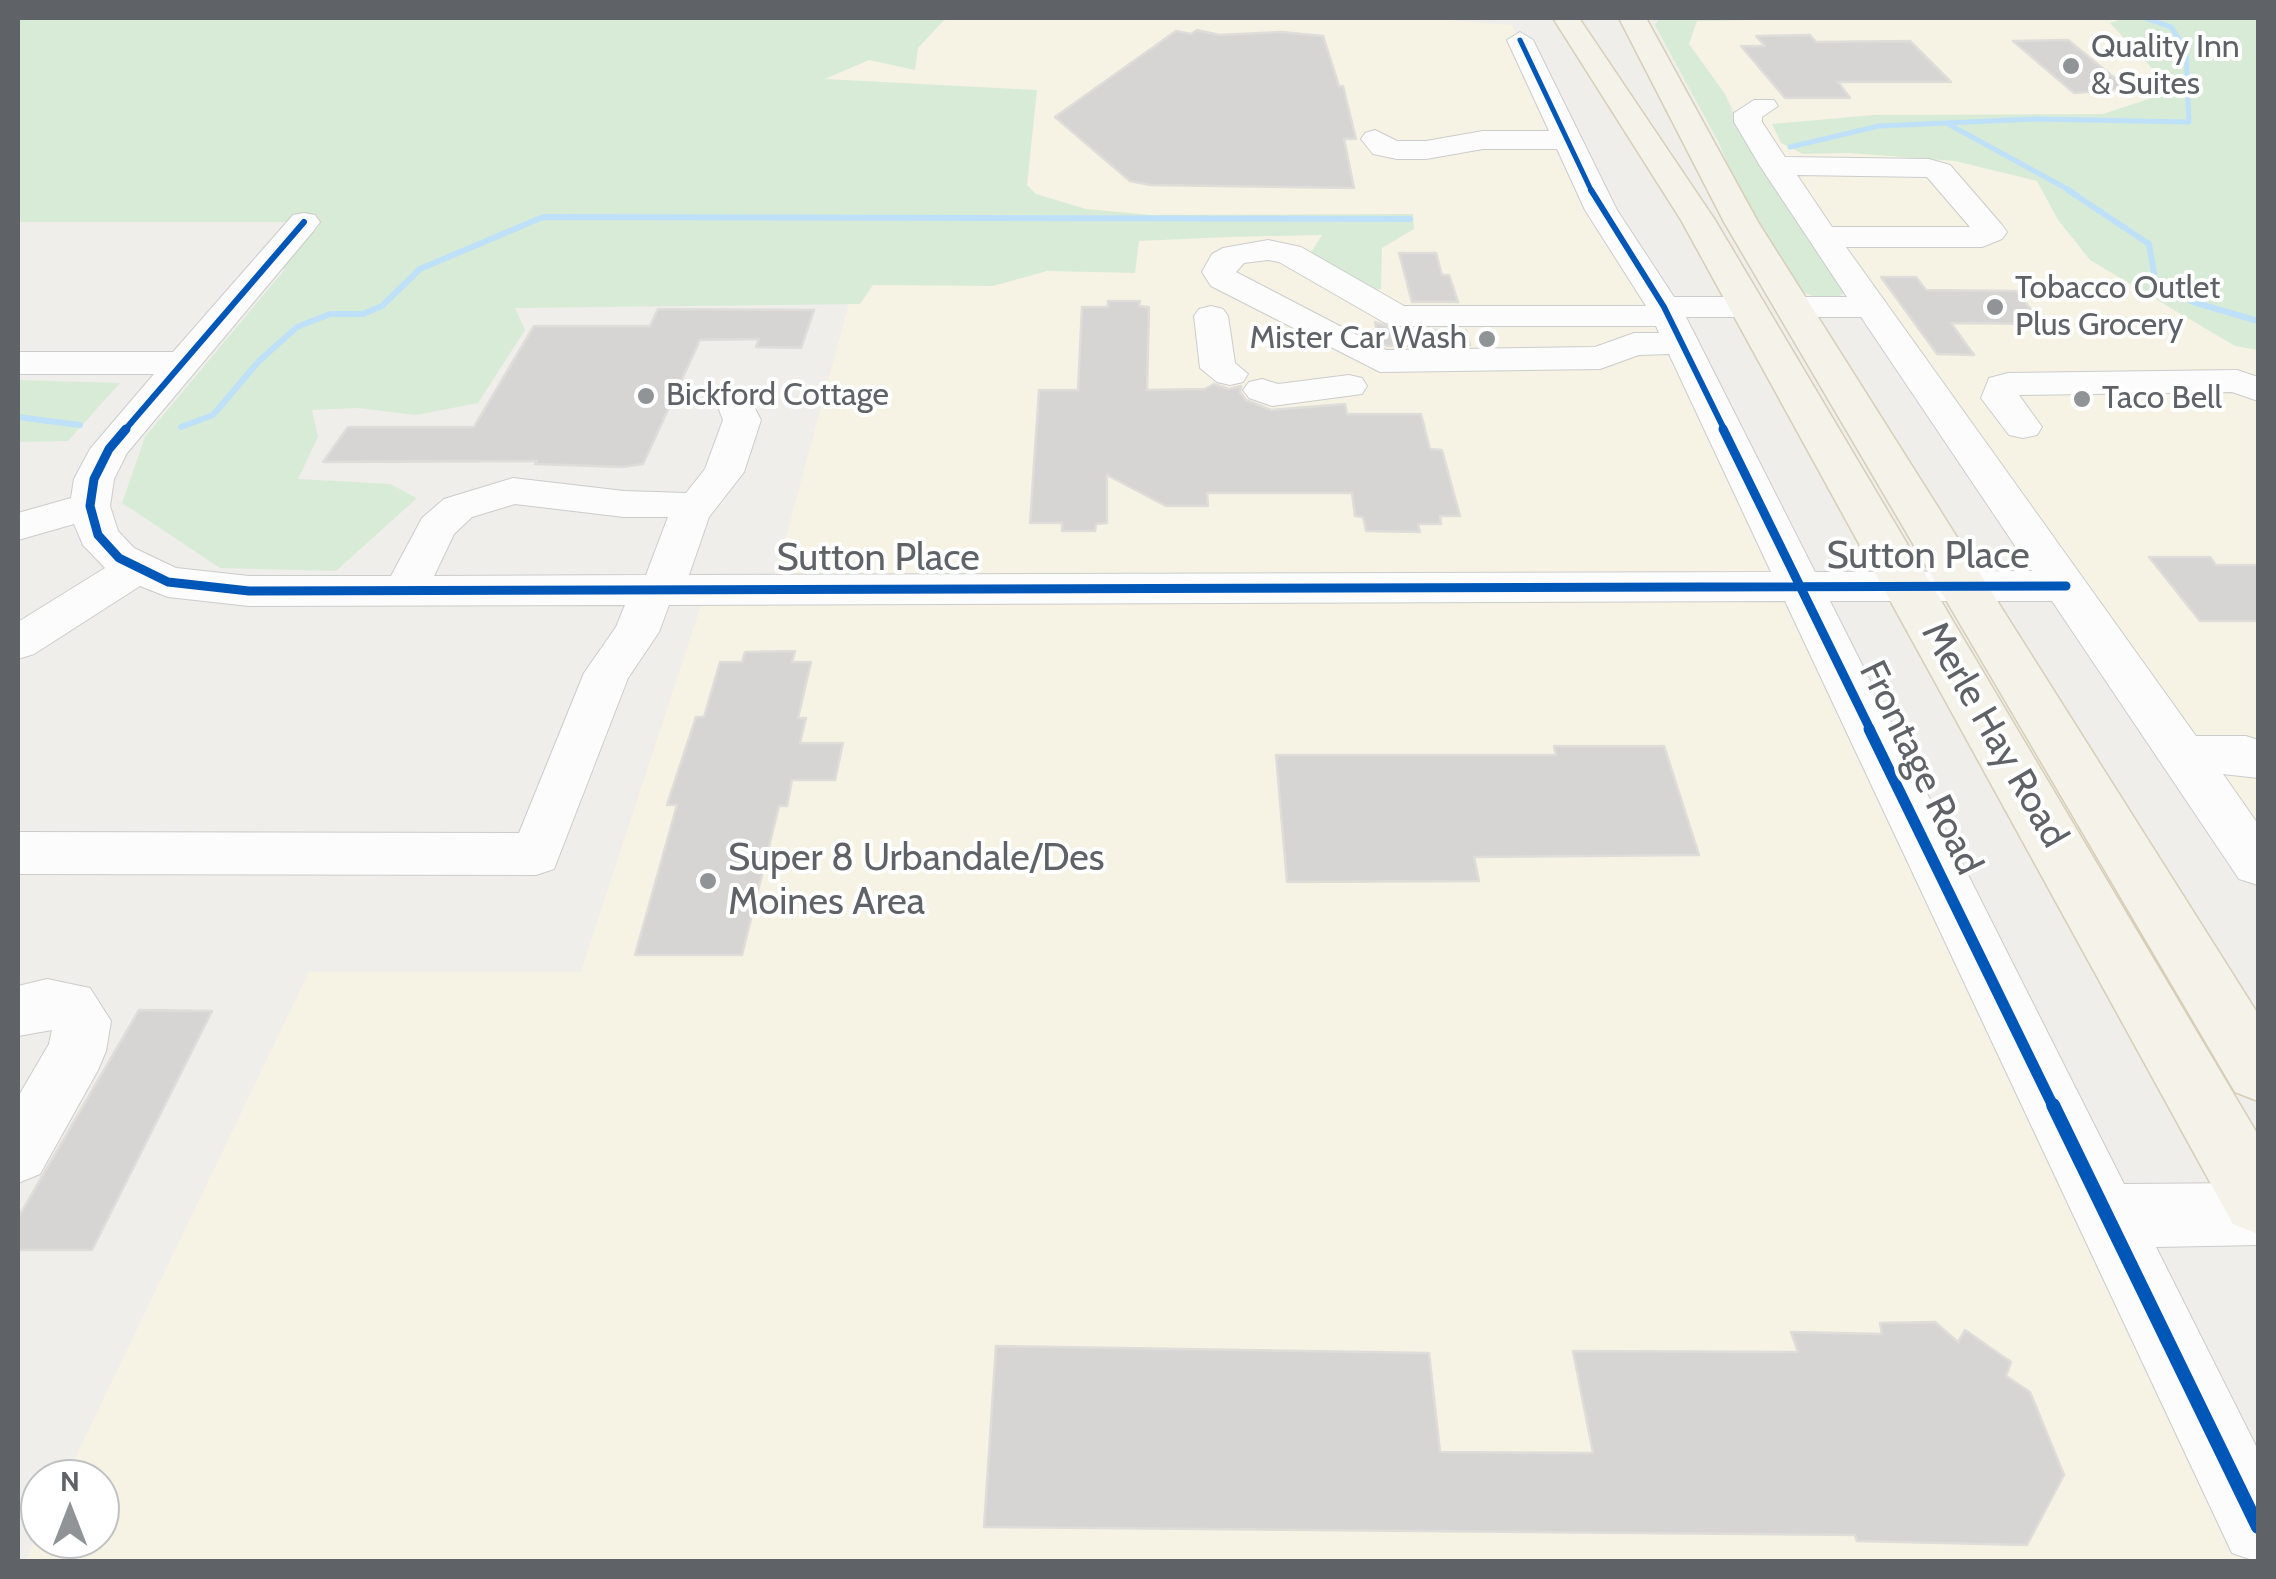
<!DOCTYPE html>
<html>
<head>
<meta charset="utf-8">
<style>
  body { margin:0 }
  #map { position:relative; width:2276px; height:1579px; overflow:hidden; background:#efeeea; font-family:Cabin,sans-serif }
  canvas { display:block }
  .frame { position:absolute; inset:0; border:20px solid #5f6368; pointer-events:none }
  .north { position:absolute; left:20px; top:1459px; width:100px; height:100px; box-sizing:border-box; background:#fff; border:2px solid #bfc1c3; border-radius:50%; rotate:0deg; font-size:28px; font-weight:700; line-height:40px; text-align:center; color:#5f6368 }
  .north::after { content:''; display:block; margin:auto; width:35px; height:45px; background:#919496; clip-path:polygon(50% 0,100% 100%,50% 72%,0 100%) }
</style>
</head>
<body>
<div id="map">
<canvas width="2276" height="1579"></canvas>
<div class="frame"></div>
<div class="north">N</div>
</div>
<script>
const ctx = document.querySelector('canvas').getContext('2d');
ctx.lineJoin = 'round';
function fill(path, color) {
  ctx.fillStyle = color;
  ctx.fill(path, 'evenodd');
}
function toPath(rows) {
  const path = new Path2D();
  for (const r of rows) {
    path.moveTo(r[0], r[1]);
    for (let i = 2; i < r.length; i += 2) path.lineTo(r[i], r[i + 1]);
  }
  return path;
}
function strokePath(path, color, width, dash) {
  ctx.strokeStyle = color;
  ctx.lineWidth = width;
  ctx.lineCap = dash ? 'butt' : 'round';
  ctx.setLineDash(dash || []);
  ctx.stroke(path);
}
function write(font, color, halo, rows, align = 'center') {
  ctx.font = font + ' Cabin,sans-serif';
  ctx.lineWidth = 8;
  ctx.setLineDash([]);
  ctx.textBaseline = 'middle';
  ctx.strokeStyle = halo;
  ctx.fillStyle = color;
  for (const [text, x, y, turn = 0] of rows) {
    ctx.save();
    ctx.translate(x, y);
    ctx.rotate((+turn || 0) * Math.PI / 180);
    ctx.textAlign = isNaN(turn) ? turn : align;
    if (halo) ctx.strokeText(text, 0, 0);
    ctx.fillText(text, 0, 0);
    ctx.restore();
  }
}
const commercial = toPath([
  [787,18,1421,18,1512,25,2258,1527,2258,1562,25,1562,40,1530,40,1539,100,1539,100,1479,65,1479,309,972,581,972,706,590,772,589,859,266,760,76],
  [1859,18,2151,18,2165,103,2258,179,2258,864,1689,44,1697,21]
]);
const green = toPath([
  [18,18,946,18,918,48,915,70,869,60,825,79,1037,90,1027,185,1036,194,1086,209,1152,215,1413,214,1414,229,1382,248,1381,289,1363,292,1306,260,1322,235,1230,237,1139,241,1135,273,1047,271,993,286,873,285,860,304,515,308,525,330,478,403,416,415,357,408,312,410,318,437,298,479,390,484,417,498,336,571,220,568,122,503,145,437,285,269,264,268,303,222,18,222],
  [1660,18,1859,18,1697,21,1689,44,1725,94,1739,127,1841,282,1844,293,1835,298,1820,299,1793,288,1747,214,1719,143,1655,25],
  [2126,18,2258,18,2258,350,2235,346,2090,260,2058,220,2037,181,1955,161,1849,153,1803,154,1781,143,1772,124,1873,115,2103,114,2173,91,2110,23],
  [18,380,120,383,68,441,18,442]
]);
const streamFar1 = toPath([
  [1950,125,2073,192],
  [1790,147,1879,126,2035,119,2189,122,2186,49,2171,27,2145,18]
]);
const stream = toPath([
  [2068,190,2149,244,2155,279,2193,302,2258,321],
  [18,417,80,425],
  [181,427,213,415,259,361,297,327,330,314,363,314,382,306,420,269,543,217,1410,219]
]);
const building = toPath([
  [1197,30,1219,35,1281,32,1323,36,1339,86,1343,86,1356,139,1344,139,1354,188,1150,185,1130,181,1055,117,1176,31,1191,34,1197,30],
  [1810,35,1816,42,1910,41,1951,82,1838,82,1850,98,1785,98,1741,46,1765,46,1756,36,1810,35],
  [2068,40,2128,89,2074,93,2013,41,2068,40],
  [1399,253,1436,253,1442,275,1449,275,1458,302,1412,302,1399,253],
  [1881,277,1916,277,1926,290,2016,291,2043,324,1951,323,1974,355,1937,354,1881,277],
  [1108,301,1140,301,1139,306,1149,307,1147,390,1205,389,1214,384,1229,389,1241,386,1240,392,1246,400,1271,410,1345,404,1347,414,1421,414,1430,449,1442,450,1460,516,1440,516,1441,524,1418,524,1420,532,1366,531,1363,517,1355,516,1352,493,1207,493,1208,506,1166,506,1107,475,1107,523,1096,524,1095,531,1062,531,1062,523,1030,523,1039,390,1078,390,1082,307,1108,307,1108,301],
  [658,309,814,310,801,348,756,347,759,339,700,340,643,464,622,467,535,464,537,461,323,462,348,427,474,427,534,326,650,326,658,309],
  [1375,322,1397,330,1466,330,1470,345,1387,346,1379,342,1375,322],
  [2149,557,2210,557,2216,565,2258,565,2258,621,2200,621,2149,557],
  [795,651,792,662,811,662,798,718,806,718,800,743,843,743,835,780,792,780,787,806,779,806,742,955,635,955,677,805,667,805,696,717,704,717,720,662,742,662,745,652,795,651],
  [1554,746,1664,746,1699,855,1474,857,1479,881,1287,882,1276,755,1556,755,1554,746],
  [139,1010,212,1011,92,1250,18,1250,18,1218,139,1010],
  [1935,1322,1958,1342,1965,1330,2011,1362,2006,1376,2030,1392,2064,1475,2027,1545,1857,1541,1855,1535,984,1527,996,1346,1429,1353,1440,1452,1593,1453,1573,1351,1798,1352,1791,1332,1882,1334,1880,1323,1935,1322]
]);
const minor = toPath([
  [1520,32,1533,40,1617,210,1674,297,1747,297,1759,300,1764,307,1759,314,1747,317,1686,317,1815,572,2032,571,1861,317,1794,317,1782,314,1777,307,1782,300,1794,297,1847,297,1760,166,1734,122,1734,113,1754,100,1774,100,1778,106,1762,117,1762,122,1785,157,1929,159,1950,165,2002,225,2007,232,2002,239,1982,247,1846,247,2196,736,2246,736,2258,740,2258,778,2223,774,2258,824,2258,885,2239,879,2052,601,1830,601,2124,1184,2258,1183,2258,1245,2156,1247,2258,1450,2258,1562,2232,1553,1785,601,669,605,659,632,628,678,554,869,536,875,18,874,18,832,519,833,584,673,616,627,625,605,249,606,168,597,140,586,34,654,18,659,18,622,105,568,83,545,74,524,18,540,18,513,71,498,74,479,90,449,154,374,18,374,18,352,173,352,293,215,304,213,315,215,320,222,315,229,127,453,114,479,110,506,118,531,134,548,176,568,249,576,391,576,422,518,444,499,513,478,624,491,686,493,705,469,723,420,718,407,724,399,737,396,750,399,761,420,744,472,709,517,689,575,1771,572,1669,354,1639,355,1600,369,1380,372,1211,286,1202,272,1212,254,1223,248,1268,240,1301,247,1404,306,1646,306,1585,210,1557,149,1483,149,1426,159,1397,159,1373,154,1361,139,1365,133,1375,130,1397,141,1426,141,1483,131,1549,131,1507,40,1520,32],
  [1797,175,1927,177,1970,227,1832,227,1797,175],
  [1268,260,1279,262,1385,323,1397,326,1656,326,1659,333,1634,333,1595,347,1386,350,1236,272,1244,263,1268,260],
  [515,504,624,517,668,517,646,575,434,576,454,534,472,517,515,504],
  [1211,306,1223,309,1228,316,1235,363,1248,374,1243,382,1230,385,1217,382,1200,368,1194,316,1199,309,1211,306],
  [2237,370,2258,377,2258,401,2232,392,2019,395,2042,427,2037,435,2023,438,2009,435,1981,398,1989,378,2008,373,2237,370],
  [1349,375,1362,378,1367,386,1362,394,1272,406,1249,398,1243,390,1249,382,1262,379,1278,384,1349,375],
  [47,979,90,988,111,1021,106,1051,98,1070,40,1174,18,1183,18,1097,49,1044,52,1030,18,1036,18,986,47,979]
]);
const major = toPath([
  [1553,18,1579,18,1715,220,2258,1135,2258,1234,2233,1224,1681,220,1553,18],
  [1619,18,1646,18,1758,222,2258,1014,2258,1101,2235,1092,1724,222,1619,18]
]);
const cyclewayFar4 = toPath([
  [1520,40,1592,192]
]);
const cyclewayFar3 = toPath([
  [1591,190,1664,307,1725,431],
  [124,431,304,222]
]);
const cyclewayFar2 = toPath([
  [126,429,109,449,94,479,90,506,98,535,119,558,168,582,249,591,2066,586],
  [1723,429,1871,731]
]);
const cyclewayFar1 = toPath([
  [1869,729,2054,1108]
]);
const cycleway = toPath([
  [2053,1105,2258,1527]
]);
const markers = [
  [2071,66,10,"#919496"],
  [1995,307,10,"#919496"],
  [1487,339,10,"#919496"],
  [646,396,10,"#919496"],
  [2082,399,10,"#919496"],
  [708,881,10,"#919496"]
];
const farPoinames = [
  ["Quality Inn",2091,48],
  ["& Suites",2091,85],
  ["Tobacco Outlet",2015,289],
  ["Plus Grocery",2015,326],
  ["Mister Car Wash",1467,339,"right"],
  ["Bickford Cottage",666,396],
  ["Taco Bell",2102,399]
];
const streetNames = [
  ["Sutton Place",1928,557],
  ["Sutton Place",878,559],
  ["Merle Hay Road",1994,735,60],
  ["Frontage Road",1920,768,64]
];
const poiNames = [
  ["Super 8 Urbandale/Des",728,859],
  ["Moines Area",728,903]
];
fill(commercial, '#f7f3e4');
fill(green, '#d8ebd6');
strokePath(streamFar1, '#bfe0f9', 5);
strokePath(stream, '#bfe0f9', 6);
fill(building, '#d6d5d3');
strokePath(building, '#deddd9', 2.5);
strokePath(minor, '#cbcccc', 2);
strokePath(major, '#d7ceb8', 3);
fill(minor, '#fdfcfc');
fill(major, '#f4f2e9');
strokePath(cyclewayFar4, '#0057b8', 5);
strokePath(cyclewayFar3, '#0057b8', 6);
strokePath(cyclewayFar2, '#0057b8', 9);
strokePath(cyclewayFar1, '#0057b8', 11);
strokePath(cycleway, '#0057b8', 14);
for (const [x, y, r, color] of markers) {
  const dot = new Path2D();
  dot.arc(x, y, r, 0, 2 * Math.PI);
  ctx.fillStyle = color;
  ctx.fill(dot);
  strokePath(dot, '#fff', 4);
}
write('32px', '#5f6368', '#fff', farPoinames, 'left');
write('38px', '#5f6368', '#fff', streetNames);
write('38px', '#5f6368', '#fff', poiNames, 'left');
</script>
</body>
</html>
